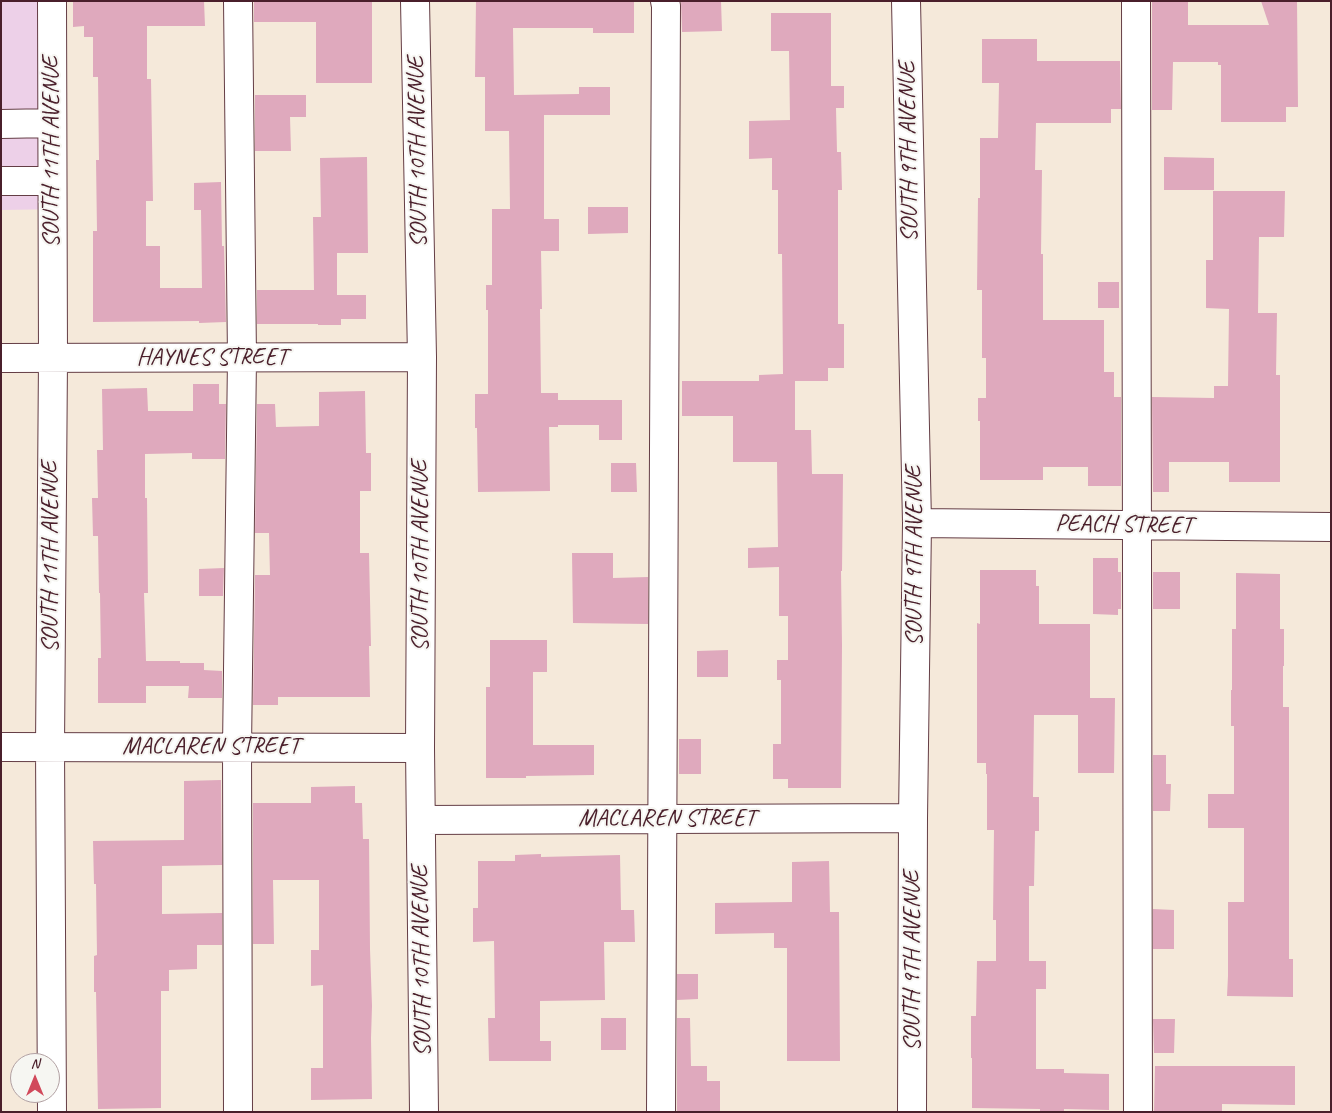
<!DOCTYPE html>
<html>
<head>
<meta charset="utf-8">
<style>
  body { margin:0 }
  #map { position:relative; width:1332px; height:1113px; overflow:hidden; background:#f5e9da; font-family:Caveat,sans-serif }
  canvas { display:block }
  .frame { position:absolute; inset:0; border:2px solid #4a1f2b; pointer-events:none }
  .north { position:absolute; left:10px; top:1053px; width:50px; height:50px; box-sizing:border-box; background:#f6f6f2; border:1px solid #b1a0a2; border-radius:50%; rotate:0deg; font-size:14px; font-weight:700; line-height:20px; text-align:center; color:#4a1f2b }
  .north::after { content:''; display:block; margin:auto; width:18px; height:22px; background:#d1495b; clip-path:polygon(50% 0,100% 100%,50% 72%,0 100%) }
</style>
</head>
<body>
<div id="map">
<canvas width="1332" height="1113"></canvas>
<div class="frame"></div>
<div class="north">N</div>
</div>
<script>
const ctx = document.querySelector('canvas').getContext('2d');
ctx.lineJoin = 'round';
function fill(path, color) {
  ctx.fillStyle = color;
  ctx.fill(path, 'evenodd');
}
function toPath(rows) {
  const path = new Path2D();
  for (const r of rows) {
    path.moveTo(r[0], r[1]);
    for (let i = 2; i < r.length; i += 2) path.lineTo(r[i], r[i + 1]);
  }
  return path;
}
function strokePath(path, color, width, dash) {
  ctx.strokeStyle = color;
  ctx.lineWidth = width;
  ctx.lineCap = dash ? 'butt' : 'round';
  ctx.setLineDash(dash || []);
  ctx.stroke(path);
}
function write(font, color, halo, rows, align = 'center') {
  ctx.font = font + ' Caveat,sans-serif';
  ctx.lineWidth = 4;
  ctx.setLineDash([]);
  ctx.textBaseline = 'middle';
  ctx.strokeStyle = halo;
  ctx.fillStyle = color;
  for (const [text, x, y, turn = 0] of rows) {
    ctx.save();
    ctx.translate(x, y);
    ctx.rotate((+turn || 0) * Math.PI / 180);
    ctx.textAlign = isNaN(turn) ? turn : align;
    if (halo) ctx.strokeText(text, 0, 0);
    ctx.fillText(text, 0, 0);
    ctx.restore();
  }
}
const built = toPath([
  [1,1,64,1,66,209,1,210]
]);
const building = toPath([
  [73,1,204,1,205,26,147,26,147,79,151,79,153,201,146,201,146,246,160,246,160,288,202,288,201,210,194,210,194,183,221,182,222,246,224,246,226,322,199,323,199,321,93,322,93,231,97,231,96,160,99,160,98,77,93,77,93,37,84,37,84,26,73,27],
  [254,1,372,1,372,83,316,83,316,22,254,22],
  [476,1,634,1,634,33,593,33,593,28,513,28,514,95,579,94,579,87,610,87,610,115,544,115,544,219,559,219,559,251,541,251,542,309,540,309,541,393,558,393,558,400,622,400,622,440,599,440,599,425,558,425,558,427,549,427,550,491,478,492,477,428,475,428,475,394,488,394,488,310,486,310,486,285,492,285,492,209,510,209,509,131,485,131,485,77,475,77],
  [681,1,721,1,722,31,682,32],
  [1152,1,1188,1,1188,25,1269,25,1261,1,1297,1,1298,107,1286,107,1286,122,1221,122,1221,65,1218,65,1218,62,1173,62,1172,110,1152,110],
  [771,13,831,13,831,86,844,86,844,108,836,108,837,152,841,152,842,190,838,190,838,324,844,324,844,368,828,368,828,381,795,381,795,430,811,430,812,474,843,474,842,571,841,571,842,645,841,788,788,788,788,779,773,779,773,744,781,744,781,680,777,680,777,660,788,660,788,616,779,616,779,567,748,568,748,548,778,547,777,462,733,462,733,416,682,416,682,381,759,381,759,375,783,374,782,254,778,254,778,190,772,190,772,158,749,159,749,121,790,120,789,51,771,51],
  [982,39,1037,39,1037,61,1120,61,1121,109,1111,109,1111,123,1036,123,1035,170,1042,170,1041,254,1043,254,1043,320,1104,320,1104,372,1114,372,1114,397,1121,397,1121,486,1088,486,1088,467,1043,467,1043,480,980,480,980,421,978,421,978,398,986,398,986,358,982,358,982,290,977,290,978,198,980,198,980,138,998,138,999,83,982,83],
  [255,95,306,95,306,117,290,117,291,151,255,151],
  [367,157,368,253,337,253,337,295,366,295,366,319,341,319,341,325,318,325,318,324,257,324,257,290,314,290,313,217,321,217,320,158],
  [1164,157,1214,158,1214,190,1164,190],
  [1213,191,1285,191,1284,237,1259,237,1258,313,1277,313,1276,375,1280,375,1280,482,1229,482,1229,462,1169,462,1169,492,1153,492,1152,397,1214,398,1214,386,1228,386,1229,309,1206,308,1206,260,1213,260],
  [588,207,628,207,628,233,588,234],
  [1098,282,1119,282,1119,308,1098,308],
  [193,384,219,384,219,404,226,404,225,459,192,459,192,453,145,454,145,498,147,498,148,593,144,593,146,661,180,661,180,663,204,663,204,670,222,671,222,698,188,698,189,686,146,686,146,703,98,703,98,658,101,658,100,593,99,593,98,536,93,536,92,498,98,498,97,450,103,450,102,389,147,388,148,411,193,411],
  [365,391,366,453,371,453,371,491,360,491,360,553,369,553,371,646,369,646,370,697,278,697,278,705,253,705,255,575,270,575,269,533,255,533,257,404,275,404,276,427,319,426,319,392],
  [611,463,636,463,637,492,611,492],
  [572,553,613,553,613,578,648,577,648,624,573,623],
  [1093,558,1118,558,1118,572,1121,572,1121,609,1118,609,1118,615,1093,614],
  [224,568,223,596,199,596,199,569],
  [980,570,1036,570,1036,586,1039,586,1039,624,1090,624,1090,698,1115,698,1114,773,1078,773,1078,715,1034,715,1033,797,1039,797,1039,831,1035,831,1034,886,1029,886,1029,961,1046,961,1046,989,1036,989,1036,1069,1064,1069,1064,1073,1109,1074,1109,1110,1064,1109,1064,1112,1040,1112,1040,1109,972,1108,972,1058,971,1058,971,1016,976,1016,977,961,996,961,996,920,993,920,994,830,987,830,987,774,986,774,986,763,977,763,977,623,980,624],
  [1153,572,1180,572,1180,609,1153,609],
  [1236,573,1280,574,1280,629,1284,629,1284,666,1283,666,1283,707,1289,707,1289,959,1293,959,1293,997,1227,996,1228,976,1228,902,1244,902,1244,828,1208,828,1208,794,1234,794,1234,726,1231,726,1231,690,1232,690,1232,629,1236,629],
  [490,640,547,640,547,672,533,672,533,745,594,745,594,775,526,776,526,778,486,778,486,687,490,687],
  [728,650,728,677,697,677,697,651],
  [679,739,701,739,701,774,679,774],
  [1153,755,1166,755,1166,784,1171,784,1170,811,1153,811],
  [221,780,222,865,162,866,162,914,222,913,222,945,197,945,197,969,169,970,169,991,161,991,161,1108,98,1109,96,992,94,992,94,956,97,955,96,884,94,884,93,841,184,840,184,781],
  [355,786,355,803,362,803,363,839,369,839,370,949,372,1006,371,1038,372,1099,311,1100,311,1068,323,1068,323,985,311,986,311,950,319,950,319,880,273,880,274,944,253,944,253,803,311,803,311,787],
  [541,854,541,857,620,855,621,910,634,910,635,942,604,942,605,1000,540,1001,540,1041,551,1041,551,1061,489,1061,488,1018,495,1018,494,941,473,942,473,908,478,908,478,861,515,861,515,855],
  [829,861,830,912,839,912,840,1061,787,1061,787,948,774,948,774,933,715,934,715,903,792,902,792,862],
  [1153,909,1174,910,1174,949,1153,949],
  [677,974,698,974,698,999,677,1000],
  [601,1018,626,1018,626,1050,601,1050],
  [677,1018,690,1018,691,1066,707,1066,707,1081,720,1081,720,1112,677,1112],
  [1153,1019,1175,1019,1174,1053,1154,1053],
  [1155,1066,1295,1066,1295,1105,1222,1104,1222,1112,1154,1112]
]);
const minor = toPath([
  [238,1,242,358,237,748,238,1112],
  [415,1,422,357,420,748,424,1112],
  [906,1,917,523,913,818,912,1112],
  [1136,1,1138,1112],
  [1,124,52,123],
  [1,181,52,181],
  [1,358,422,357],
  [917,523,1331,527],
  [1,747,420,748],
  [421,820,913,818],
  [52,1112,50,747,53,359,52,1],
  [661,1112,666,6,665,1]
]);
const streetNames = [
  ["SOUTH 11TH AVENUE",52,152,-90],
  ["SOUTH 10TH AVENUE",418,152,-91],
  ["SOUTH 9TH AVENUE",909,152,-91],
  ["HAYNES STREET",212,358],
  ["PEACH STREET",1124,525,1],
  ["SOUTH 10TH AVENUE",421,556,-90],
  ["SOUTH 9TH AVENUE",915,556,-90],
  ["SOUTH 11TH AVENUE",51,557,-90],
  ["MACLAREN STREET",211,747],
  ["MACLAREN STREET",667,819],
  ["SOUTH 10TH AVENUE",422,961,-91],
  ["SOUTH 9TH AVENUE",913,961,-90]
];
fill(built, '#edd0e8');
fill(building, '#dfa9bd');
strokePath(minor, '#643d45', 30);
strokePath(minor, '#fff', 28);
write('24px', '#4a1f2b', '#f6f6f2', streetNames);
</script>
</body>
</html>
